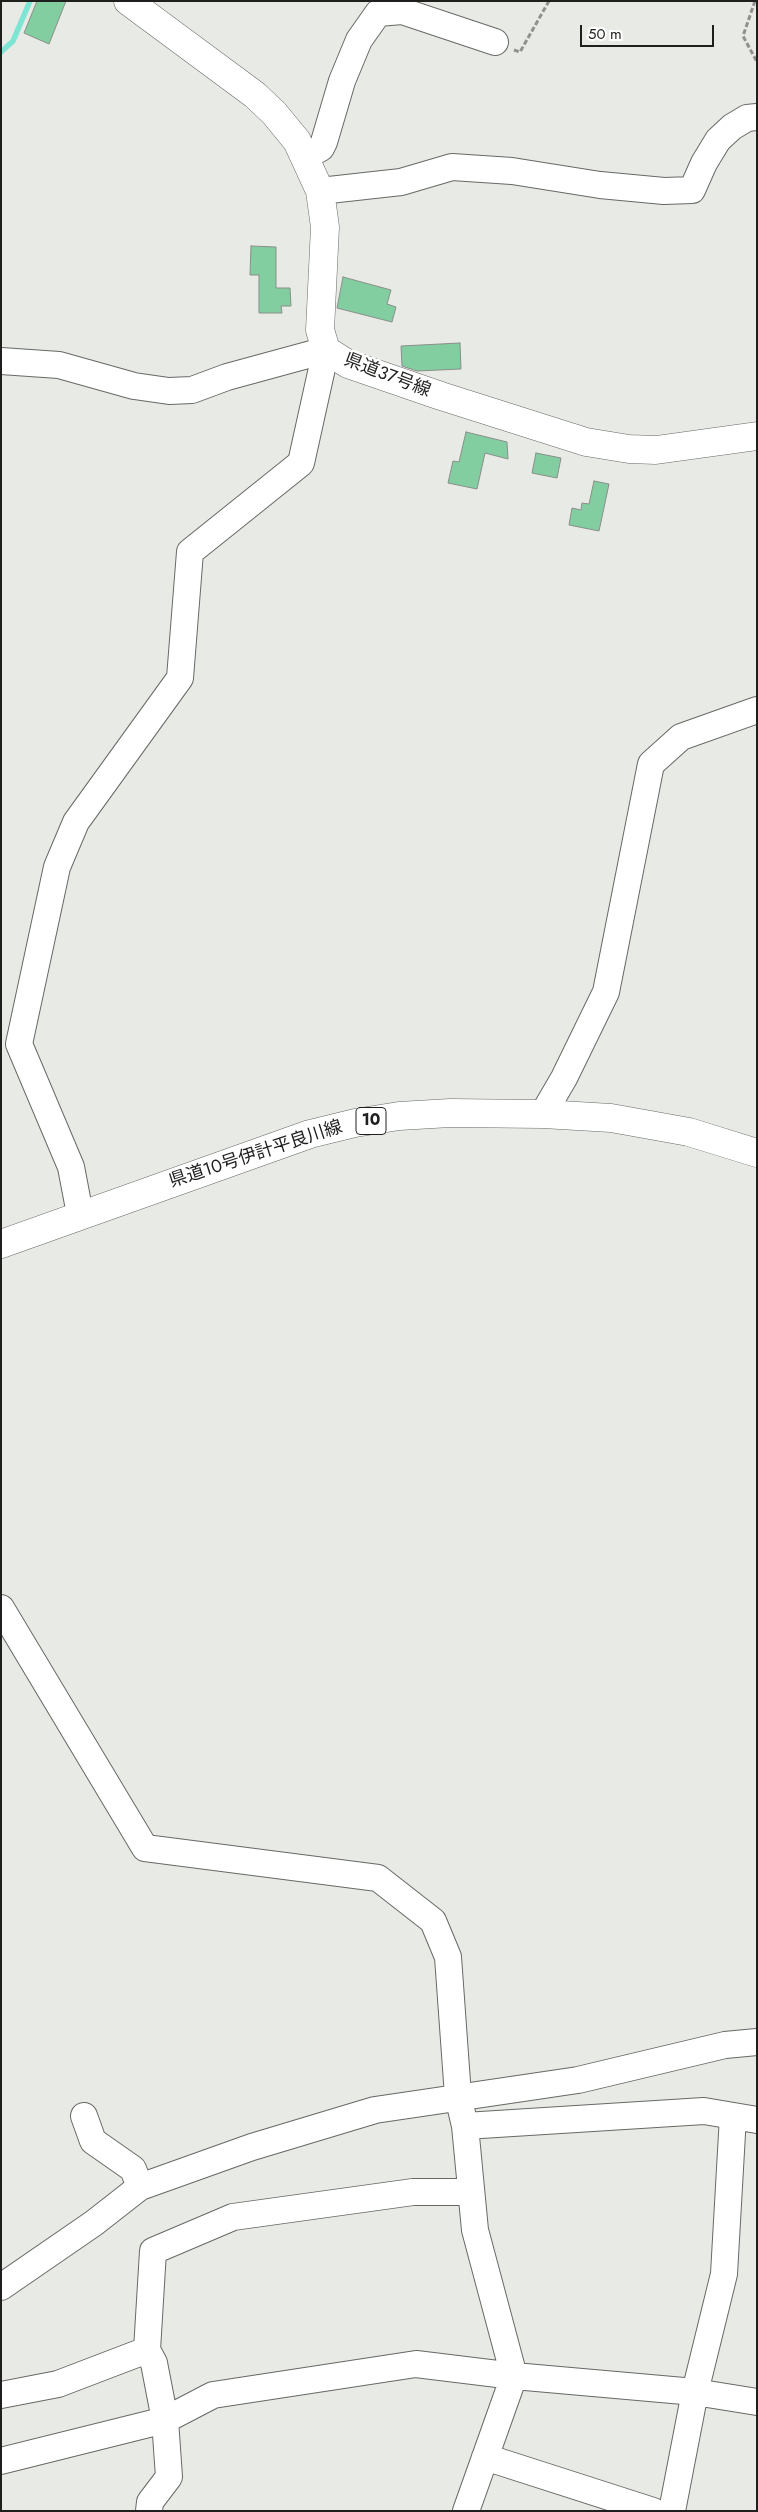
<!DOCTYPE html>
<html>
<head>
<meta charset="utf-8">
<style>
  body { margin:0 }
  #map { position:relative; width:758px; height:2512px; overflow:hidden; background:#e8eae5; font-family:Jost,sans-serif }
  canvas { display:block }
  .frame { position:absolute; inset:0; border:2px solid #1f201e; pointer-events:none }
  .scale { position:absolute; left:580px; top:25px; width:134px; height:22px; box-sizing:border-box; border:2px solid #1f201e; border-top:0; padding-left:6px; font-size:15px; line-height:18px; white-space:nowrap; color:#1f201e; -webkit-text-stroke:4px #fff; paint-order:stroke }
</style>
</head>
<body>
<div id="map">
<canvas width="758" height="2512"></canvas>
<div class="frame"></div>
<div class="scale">50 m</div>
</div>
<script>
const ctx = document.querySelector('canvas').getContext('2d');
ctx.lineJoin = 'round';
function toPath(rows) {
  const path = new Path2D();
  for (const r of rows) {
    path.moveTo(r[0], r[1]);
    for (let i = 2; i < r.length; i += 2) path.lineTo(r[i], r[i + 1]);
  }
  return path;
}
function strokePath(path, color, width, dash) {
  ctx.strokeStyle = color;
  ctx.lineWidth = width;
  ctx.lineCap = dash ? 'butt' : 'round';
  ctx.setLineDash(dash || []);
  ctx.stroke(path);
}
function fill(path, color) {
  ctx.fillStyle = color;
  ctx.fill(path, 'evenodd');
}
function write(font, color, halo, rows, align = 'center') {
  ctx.font = font + ' Jost,"Noto Sans JP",sans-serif';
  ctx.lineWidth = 5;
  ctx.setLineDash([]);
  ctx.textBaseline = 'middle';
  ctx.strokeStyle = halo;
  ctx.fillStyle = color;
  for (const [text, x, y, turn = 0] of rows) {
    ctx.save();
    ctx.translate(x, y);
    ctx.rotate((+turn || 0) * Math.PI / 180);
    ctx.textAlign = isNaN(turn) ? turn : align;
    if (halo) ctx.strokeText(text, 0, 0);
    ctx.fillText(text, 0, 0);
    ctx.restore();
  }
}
const stream = toPath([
  [1,52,13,41,30,1]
]);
const building = toPath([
  [37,1,66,1,49,44,24,33,37,1],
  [251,246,276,247,276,288,290,288,291,306,281,306,282,313,259,313,259,275,250,275,251,246],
  [343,277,391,290,387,304,396,307,392,322,337,308,343,277],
  [460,343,461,369,417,371,402,366,401,346,460,343],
  [466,432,507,442,508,459,485,453,477,489,448,483,453,461,459,462,466,432],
  [536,453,561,458,557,478,532,473,536,453],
  [594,481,609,484,599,531,569,525,572,508,581,510,582,503,589,504,594,481]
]);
const path = toPath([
  [755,1,743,36,757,62],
  [514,50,520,52,549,1]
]);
const minor = toPath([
  [306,156,321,148,324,142,342,81,359,40,378,13,402,11,495,42],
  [320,191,401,182,452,167,512,171,600,185,664,191,692,190,704,163,718,140,732,127,747,118,757,117],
  [1,361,59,365,134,386,169,391,192,390,227,377,326,350],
  [543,1114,564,1078,606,992,651,764,681,737,757,710],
  [80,1214,71,1167,19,1044,57,867,76,822,180,678,190,552,301,463,326,350],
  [1,1608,145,1848,378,1878,433,1921,448,1957,458,2096,465,2126,475,2230,514,2376,466,2511],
  [84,2116,93,2141,133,2169,140,2187],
  [465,2126,704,2111,757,2120],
  [1,2287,94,2223,140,2187,252,2147,375,2110,578,2080,725,2045,757,2042],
  [1,2395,58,2384,147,2350],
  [485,2457,653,2511],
  [1,2461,165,2420,213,2395,416,2364,514,2376,695,2392,757,2402],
  [149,2511,150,2502,169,2477,165,2420,154,2363,147,2350,153,2251,233,2217,413,2192,471,2192],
  [672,2511,695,2392,724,2274,733,2116]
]);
const major = toPath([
  [128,1,255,95,274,113,297,141,320,191,325,227,320,330,326,350,348,364,441,396,586,442,629,449,656,450,757,436],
  [1,1244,310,1134,355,1123,399,1116,450,1113,543,1114,611,1118,689,1132,757,1153]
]);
const shields = [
  [371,1121,30]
];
const shieldNames = [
  ["10",371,1121]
];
const streetNames = [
  ["県道37号線",387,376,21],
  ["県道10号伊計平良川線",256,1155,-18]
];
strokePath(stream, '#7ee4d4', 5.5);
fill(building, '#83cea0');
strokePath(building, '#898e8a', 1);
strokePath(minor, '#676965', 28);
strokePath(major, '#676965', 29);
strokePath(path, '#8f918d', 3, [5, 2.5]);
strokePath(minor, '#fff', 26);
strokePath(major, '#fff', 28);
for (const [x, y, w] of shields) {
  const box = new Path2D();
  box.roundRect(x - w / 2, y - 13.5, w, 27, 4);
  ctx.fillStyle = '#fff';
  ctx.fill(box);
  strokePath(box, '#1f201e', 1);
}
write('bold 16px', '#1f201e', null, shieldNames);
write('18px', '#1f201e', '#fff', streetNames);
</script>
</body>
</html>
